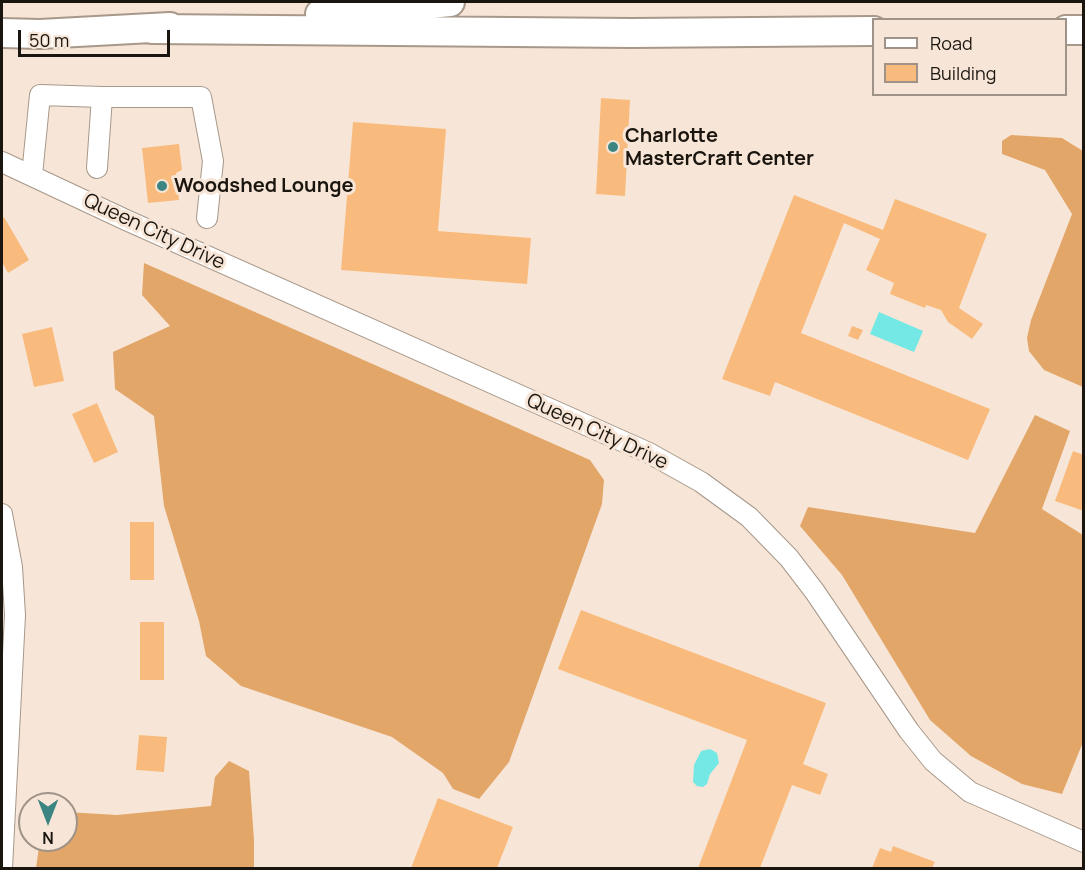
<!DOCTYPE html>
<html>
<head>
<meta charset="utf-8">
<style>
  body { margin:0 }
  #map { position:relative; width:1085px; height:870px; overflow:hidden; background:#f7e6d7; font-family:Manrope,sans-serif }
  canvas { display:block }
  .frame { position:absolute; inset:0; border:3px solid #1a150f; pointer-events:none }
  .legend { position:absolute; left:872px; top:18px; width:195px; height:78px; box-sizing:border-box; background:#f7e6d7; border:2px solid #9f9287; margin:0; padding:8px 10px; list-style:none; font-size:18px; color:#1a150f }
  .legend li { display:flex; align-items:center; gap:12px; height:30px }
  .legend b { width:30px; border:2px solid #9f9287 }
  .north { position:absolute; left:18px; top:792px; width:60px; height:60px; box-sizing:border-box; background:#f7e6d7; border:2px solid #9f9287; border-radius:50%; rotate:180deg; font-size:16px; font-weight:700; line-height:24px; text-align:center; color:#1a150f }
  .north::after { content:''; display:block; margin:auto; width:21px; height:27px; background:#3d8583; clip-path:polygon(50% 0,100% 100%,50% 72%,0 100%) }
  .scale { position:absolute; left:18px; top:30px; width:152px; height:27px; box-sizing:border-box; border:3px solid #1a150f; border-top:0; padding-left:8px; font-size:18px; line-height:21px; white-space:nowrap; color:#1a150f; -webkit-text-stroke:4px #f7e6d7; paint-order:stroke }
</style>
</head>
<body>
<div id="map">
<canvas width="1085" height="870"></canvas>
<div class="frame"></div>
<ul class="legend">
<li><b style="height:8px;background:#fff"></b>Road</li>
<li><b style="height:16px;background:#f9bb7d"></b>Building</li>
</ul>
<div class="north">N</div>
<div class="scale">50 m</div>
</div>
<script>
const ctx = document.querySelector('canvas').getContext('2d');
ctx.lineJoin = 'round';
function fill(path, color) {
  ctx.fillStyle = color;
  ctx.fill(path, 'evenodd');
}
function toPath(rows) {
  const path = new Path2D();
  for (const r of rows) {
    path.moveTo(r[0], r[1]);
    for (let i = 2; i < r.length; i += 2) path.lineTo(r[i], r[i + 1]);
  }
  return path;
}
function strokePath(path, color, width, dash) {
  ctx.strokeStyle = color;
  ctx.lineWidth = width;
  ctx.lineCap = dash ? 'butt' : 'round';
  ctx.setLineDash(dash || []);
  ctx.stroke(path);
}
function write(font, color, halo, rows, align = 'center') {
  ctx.font = font + ' Manrope,sans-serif';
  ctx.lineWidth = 6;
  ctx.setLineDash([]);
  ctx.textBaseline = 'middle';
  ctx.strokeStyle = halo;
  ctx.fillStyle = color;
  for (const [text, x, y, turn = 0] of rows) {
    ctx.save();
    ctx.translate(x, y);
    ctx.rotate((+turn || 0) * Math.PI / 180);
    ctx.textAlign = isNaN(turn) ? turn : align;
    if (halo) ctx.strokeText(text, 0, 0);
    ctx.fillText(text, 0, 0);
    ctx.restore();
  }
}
const forest = toPath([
  [1011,135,1062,138,1083,151,1083,387,1044,370,1029,351,1027,338,1031,320,1072,214,1045,170,1002,154,1002,141],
  [144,263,590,460,604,480,602,504,509,762,479,799,453,789,443,773,392,737,241,686,206,656,199,621,164,506,154,416,115,389,113,352,170,326,142,295],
  [1035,415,1070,431,1042,509,1083,535,1083,742,1062,794,1022,784,971,756,930,720,842,575,800,526,808,507,975,533],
  [229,761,249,771,254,840,254,868,36,868,40,840,66,840,66,812,117,815,211,806,215,777]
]);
const water = toPath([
  [879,312,923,331,914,352,870,334],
  [710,749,717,753,719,763,710,774,707,784,703,787,697,786,693,782,694,765,701,751]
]);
const building = toPath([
  [601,98,630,100,625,196,596,194],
  [353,122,446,129,438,231,531,238,527,284,341,270],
  [179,144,182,170,176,173,179,200,148,203,142,148],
  [794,195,883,230,895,199,987,234,959,308,983,324,972,339,948,322,941,310,926,305,925,308,890,294,894,283,866,270,880,239,844,223,801,333,990,409,968,460,775,382,770,396,722,379],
  [4,217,29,260,8,273,2,262,2,219],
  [852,326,863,330,858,340,848,336],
  [52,327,64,381,34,387,22,334],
  [97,403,118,452,94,463,72,414],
  [1073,451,1084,455,1084,511,1055,501],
  [130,522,154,522,154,580,130,580],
  [581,610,826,703,803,764,828,774,820,795,792,785,760,868,698,868,747,740,558,669],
  [140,622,164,622,164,680,140,680],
  [139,735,167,737,164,772,136,770],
  [438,798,513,827,497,868,411,868],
  [893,846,935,862,932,868,872,868,880,848,891,852]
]);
const minor = toPath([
  [102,97,201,97,213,161,207,218],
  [2,162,126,220,649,453,701,482,749,517,789,558,815,592,909,731,933,761,970,792,1084,842],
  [32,175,40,95,102,97,97,168],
  [2,514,12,567,15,615,2,868]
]);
const highway = toPath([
  [320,14,450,2],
  [152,29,632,33,874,31],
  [1066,30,1084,30],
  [2,33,40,34,170,27]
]);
const markers = [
  [613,147,6,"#3d8583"],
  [162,186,6,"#3d8583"]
];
const poiNames = [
  ["Charlotte",625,136],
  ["MasterCraft Center",625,159],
  ["Woodshed Lounge",174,186]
];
const streetNames = [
  ["Queen City Drive",154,232,25],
  ["Queen City Drive",597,432,25]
];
fill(forest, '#e3a669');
fill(water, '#73e8e4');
fill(building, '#f9bb7d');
strokePath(minor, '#a7988a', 22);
strokePath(highway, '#a7988a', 32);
strokePath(minor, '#fff', 20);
strokePath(highway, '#fff', 28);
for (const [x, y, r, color] of markers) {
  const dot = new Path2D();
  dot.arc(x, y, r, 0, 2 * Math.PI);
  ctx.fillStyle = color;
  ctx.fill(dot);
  strokePath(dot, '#f7e6d7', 2);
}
write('bold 20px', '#1a150f', '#f7e6d7', poiNames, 'left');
write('20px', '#1a150f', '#f7e6d7', streetNames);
</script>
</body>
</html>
